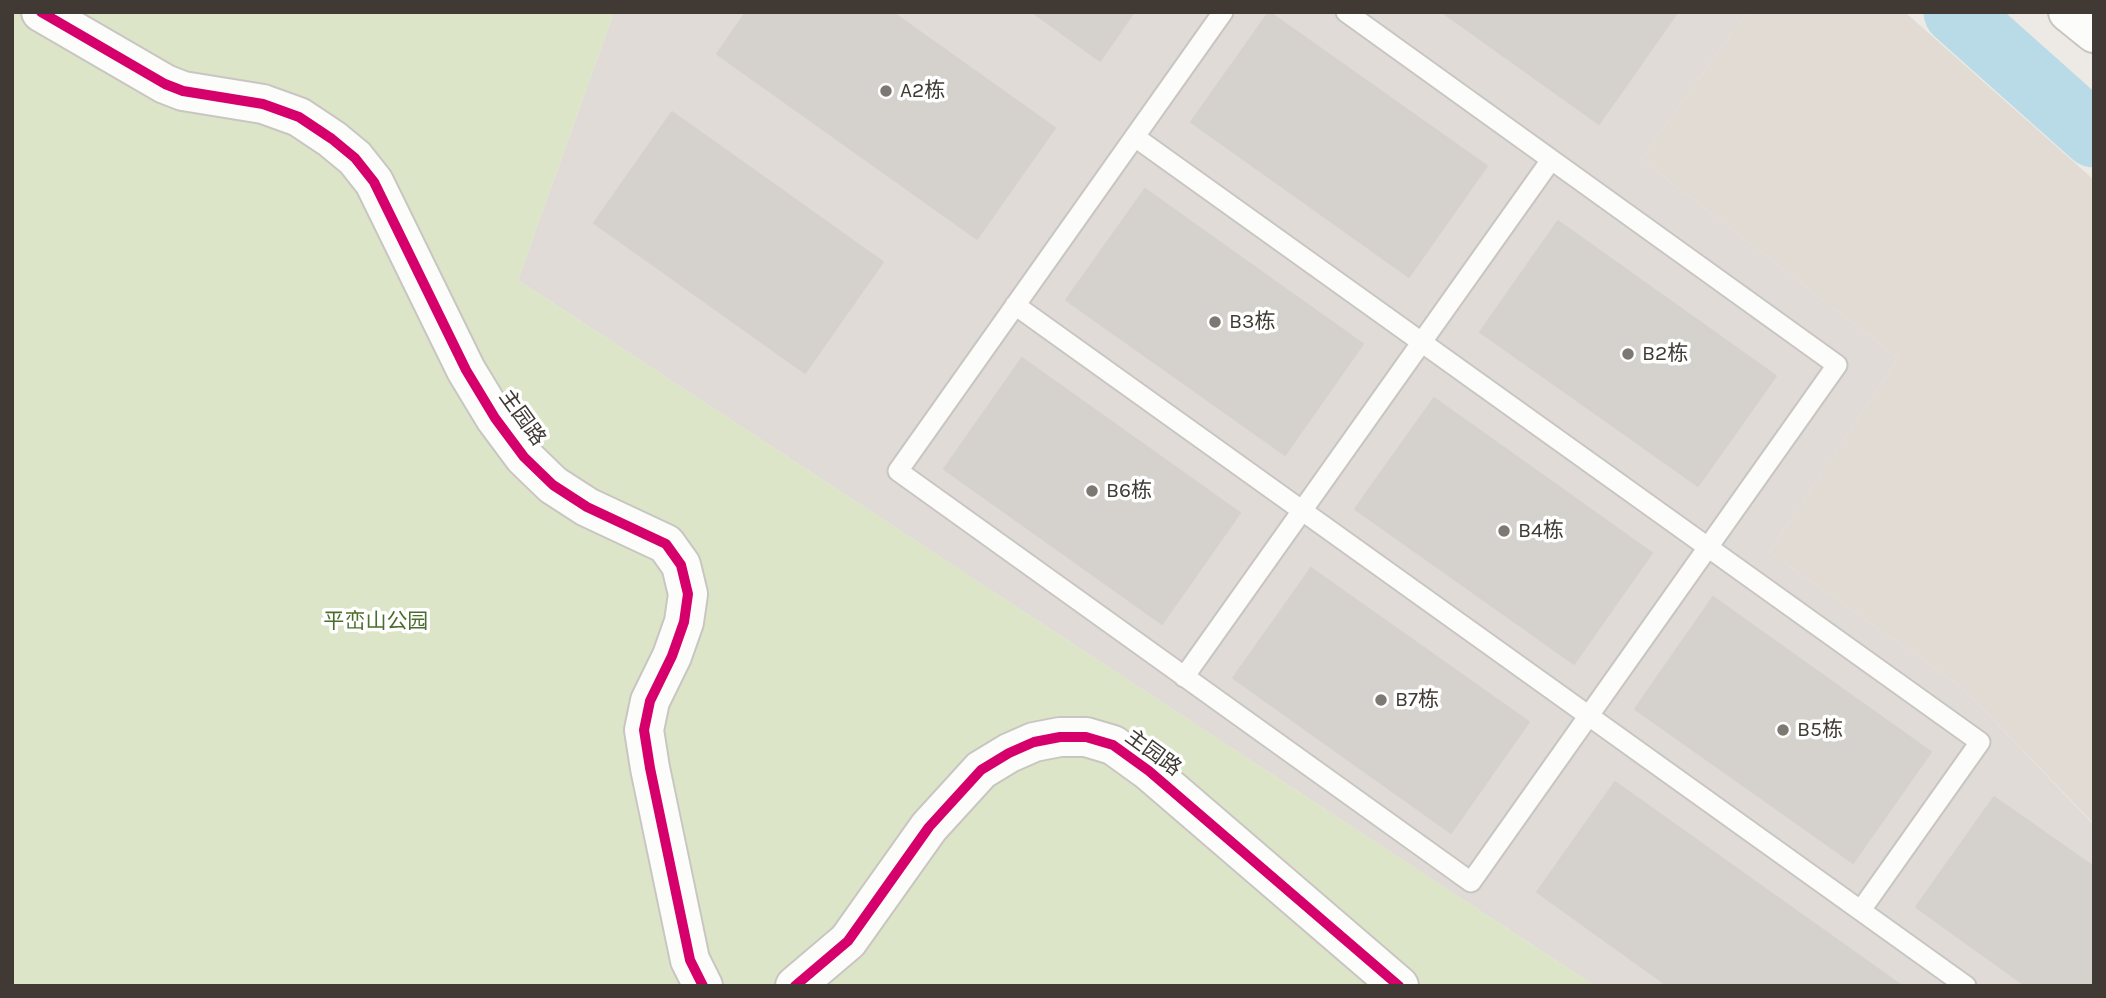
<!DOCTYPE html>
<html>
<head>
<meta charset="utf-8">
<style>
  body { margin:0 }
  #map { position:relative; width:2106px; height:998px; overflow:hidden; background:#edeae6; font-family:Karla,sans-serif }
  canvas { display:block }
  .frame { position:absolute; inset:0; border:14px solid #413a34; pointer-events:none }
</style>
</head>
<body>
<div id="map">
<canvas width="2106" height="998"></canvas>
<div class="frame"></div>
</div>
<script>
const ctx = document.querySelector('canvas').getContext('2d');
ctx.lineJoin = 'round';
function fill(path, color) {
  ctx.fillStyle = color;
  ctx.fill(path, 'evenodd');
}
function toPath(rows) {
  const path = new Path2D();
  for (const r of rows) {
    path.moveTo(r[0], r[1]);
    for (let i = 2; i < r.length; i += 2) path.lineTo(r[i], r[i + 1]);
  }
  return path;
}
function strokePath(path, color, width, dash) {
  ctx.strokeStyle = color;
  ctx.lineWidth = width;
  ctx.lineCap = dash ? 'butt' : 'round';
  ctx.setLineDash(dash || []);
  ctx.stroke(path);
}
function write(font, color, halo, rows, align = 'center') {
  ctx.font = font + ' Karla,"Noto Sans SC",sans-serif';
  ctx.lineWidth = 7;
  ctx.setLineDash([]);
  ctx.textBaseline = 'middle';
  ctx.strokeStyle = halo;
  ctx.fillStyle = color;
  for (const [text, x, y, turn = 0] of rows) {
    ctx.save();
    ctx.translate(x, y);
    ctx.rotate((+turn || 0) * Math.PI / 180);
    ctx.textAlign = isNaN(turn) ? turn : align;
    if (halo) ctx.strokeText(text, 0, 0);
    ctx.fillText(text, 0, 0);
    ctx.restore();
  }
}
const residential = toPath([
  [1747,12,1905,12,2094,180,2094,824,1963,688,1769,552,1898,358,1641,159]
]);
const industrial = toPath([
  [614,12,1747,12,1641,159,1898,358,1769,552,1963,688,2094,825,2094,986,1595,986,518,280]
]);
const green = toPath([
  [12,12,614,12,518,280,1595,986,12,986]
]);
const river = toPath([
  [1956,12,2094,135]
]);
const building = toPath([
  [746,12,892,12,1055,128,977,239,717,54,746,12],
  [1032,12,1134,12,1100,61,1032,12],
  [1269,12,1487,166,1409,277,1191,122,1269,12],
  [1442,12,1676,12,1677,13,1599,124,1442,12],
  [672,112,883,262,805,373,594,223,672,112],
  [1145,189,1363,344,1285,455,1066,300,1145,189],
  [1558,221,1776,376,1698,486,1480,332,1558,221],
  [1022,358,1240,513,1162,624,944,469,1022,358],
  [1434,398,1652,553,1574,664,1355,509,1434,398],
  [1311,568,1529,722,1451,833,1233,678,1311,568],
  [1713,597,1931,752,1853,863,1635,709,1713,597],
  [1615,782,1902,986,1668,986,1537,892,1615,782],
  [1994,797,2094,867,2094,986,2026,986,1916,907,1994,797]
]);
const lane = toPath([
  [1223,12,898,471,1471,882,1837,365,1346,12],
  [1135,137,1980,742,1861,910],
  [1015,305,1966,986],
  [1184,677,1551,160]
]);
const street = toPath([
  [41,12,165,84,183,91,263,104,299,117,332,139,355,158,374,182,466,370,495,418,524,457,553,485,587,507,666,544,681,565,688,594,684,622,672,656,650,701,644,730,650,768,690,960,703,986],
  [2068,12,2094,33],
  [795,986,848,941,929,827,981,770,1009,753,1034,742,1060,737,1086,737,1113,745,1149,771,1399,986]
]);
const cycleway = toPath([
  [41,12,165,84,183,91,263,104,299,117,332,139,355,158,374,182,466,370,495,418,524,457,553,485,587,507,666,544,681,565,688,594,684,622,672,656,650,701,644,730,650,768,690,960,703,986],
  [795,986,848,941,929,827,981,770,1009,753,1034,742,1060,737,1086,737,1113,745,1149,771,1399,986]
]);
const markers = [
  [886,91,7,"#7d7872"],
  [1215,322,7,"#7d7872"],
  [1628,354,7,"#7d7872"],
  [1092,491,7,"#7d7872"],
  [1504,531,7,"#7d7872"],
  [1381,700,7,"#7d7872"],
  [1783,730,7,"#7d7872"]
];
const poiNames = [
  ["A2栋",900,91],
  ["B3栋",1229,322],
  ["B2栋",1642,354],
  ["B6栋",1106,491],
  ["B4栋",1518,531],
  ["B7栋",1395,700],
  ["B5栋",1797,730]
];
const streetNames = [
  ["主园路",522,418,54],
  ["主园路",1153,753,36]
];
const parkNames = [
  ["平峦山公园",376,622]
];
fill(residential, '#e1dbd4');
fill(industrial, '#e0dbd7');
fill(green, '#dde5c8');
strokePath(river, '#b9dbe8', 65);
fill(building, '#d5d1cd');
strokePath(building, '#d5d1cc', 2);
strokePath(lane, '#c9c6c2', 23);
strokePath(street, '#c9c6c2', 42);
strokePath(lane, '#fcfcfb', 19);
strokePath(street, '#fcfcfb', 38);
strokePath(cycleway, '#d6006c', 10);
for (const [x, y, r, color] of markers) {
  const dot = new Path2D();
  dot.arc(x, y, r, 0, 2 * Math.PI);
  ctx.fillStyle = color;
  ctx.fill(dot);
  strokePath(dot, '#fff', 2.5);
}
write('21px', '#413a34', '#fff', poiNames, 'left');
write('21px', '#413a34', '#fff', streetNames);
write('21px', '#4c6d2d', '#fff', parkNames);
</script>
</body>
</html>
